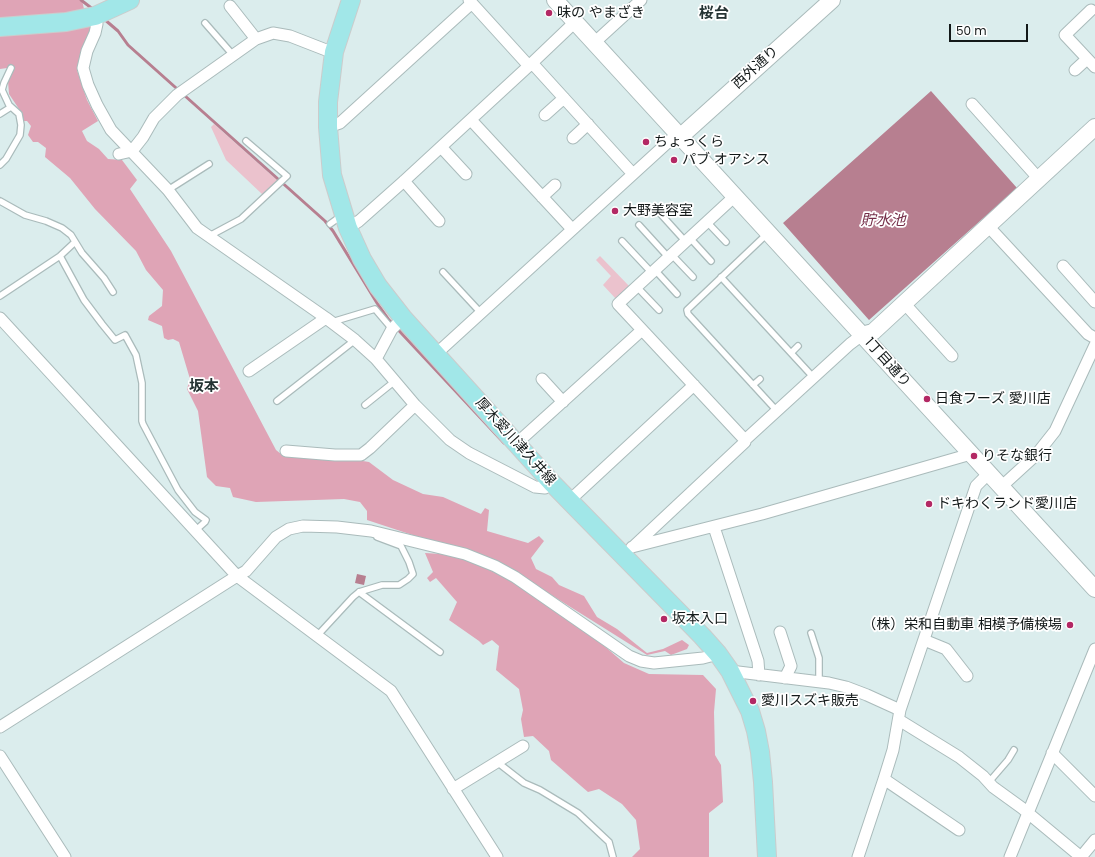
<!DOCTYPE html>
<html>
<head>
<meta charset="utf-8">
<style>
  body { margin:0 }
  #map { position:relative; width:1095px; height:857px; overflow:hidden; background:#dbeded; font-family:Poppins,sans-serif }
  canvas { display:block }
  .scale { position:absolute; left:949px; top:24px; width:79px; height:18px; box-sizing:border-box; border:2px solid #131919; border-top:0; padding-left:5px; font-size:12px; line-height:14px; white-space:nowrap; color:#131919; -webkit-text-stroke:3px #fff; paint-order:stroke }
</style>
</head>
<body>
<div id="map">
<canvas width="1095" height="857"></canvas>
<div class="scale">50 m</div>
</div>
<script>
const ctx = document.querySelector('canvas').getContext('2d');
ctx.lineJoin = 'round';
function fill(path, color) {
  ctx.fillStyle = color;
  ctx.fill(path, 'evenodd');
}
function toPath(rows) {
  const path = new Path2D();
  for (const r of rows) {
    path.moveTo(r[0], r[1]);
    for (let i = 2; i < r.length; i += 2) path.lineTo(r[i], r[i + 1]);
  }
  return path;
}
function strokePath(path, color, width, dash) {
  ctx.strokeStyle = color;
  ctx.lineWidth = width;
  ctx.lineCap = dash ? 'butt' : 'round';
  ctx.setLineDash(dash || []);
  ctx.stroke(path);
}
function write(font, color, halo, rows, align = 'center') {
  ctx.font = font + ' Poppins,"Noto Sans JP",sans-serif';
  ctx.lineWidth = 3.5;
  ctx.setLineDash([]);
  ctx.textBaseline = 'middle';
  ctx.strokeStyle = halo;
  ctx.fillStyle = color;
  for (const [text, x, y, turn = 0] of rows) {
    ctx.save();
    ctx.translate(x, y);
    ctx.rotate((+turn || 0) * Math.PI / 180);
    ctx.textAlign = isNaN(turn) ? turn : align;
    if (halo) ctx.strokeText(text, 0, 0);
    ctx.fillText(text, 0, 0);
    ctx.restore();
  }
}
const green = toPath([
  [214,124,278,181,263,195,226,160,211,127],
  [600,256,631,288,616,299,603,285,611,276,596,260]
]);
const forest = toPath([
  [0,0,82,0,87,23,91,24,89,34,83,46,77,70,87,100,98,121,82,131,87,141,99,149,108,159,122,160,137,180,130,189,171,251,276,450,281,454,332,460,350,459,369,462,393,480,423,494,443,497,481,514,485,508,489,510,487,531,528,543,539,536,544,541,531,558,536,569,552,577,559,585,584,596,597,617,617,629,647,653,663,649,682,640,689,645,687,649,671,655,665,651,647,655,529,581,624,663,649,674,703,675,716,689,714,712,715,755,721,765,723,802,709,813,709,857,632,857,640,849,636,820,622,804,599,789,588,792,551,760,549,751,533,736,524,737,521,719,523,710,519,689,496,670,499,646,492,640,483,645,479,641,449,620,457,602,436,578,430,582,427,578,433,572,425,553,441,554,443,545,367,520,367,511,360,502,344,499,256,502,233,497,230,488,216,486,207,477,198,411,187,389,190,379,179,342,173,339,168,340,164,338,162,326,148,320,149,316,162,306,163,290,146,270,136,251,95,209,70,178,45,157,46,148,38,142,33,142,28,135,31,126,27,121,24,121,21,112,9,94,7,68,0,69]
]);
const water = toPath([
  [931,91,1017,188,869,320,783,223],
  [357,574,366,576,364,585,355,583]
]);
const stream = toPath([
  [81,0,94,10],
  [104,19,118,31,128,45,325,221,333,231,377,303,389,320,504,443]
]);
const lane = toPath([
  [205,23,233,55],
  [0,114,11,107],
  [0,165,6,159,20,135,21,125,19,114,9,105,2,90,4,83,11,68],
  [168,190,209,164],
  [0,201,25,215,46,221,62,228,71,235,82,253,104,278,113,292],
  [657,210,686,242],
  [707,222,726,242],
  [330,224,341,216],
  [639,225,669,258],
  [768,233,687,310,688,314,777,411],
  [210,238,213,234,241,219,287,176,246,141],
  [690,238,711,261],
  [622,241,652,273],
  [672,255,693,277],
  [60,256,84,300,102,324,115,340,125,335,136,355,142,383,142,421,143,424,178,490,195,512,206,520,205,522,196,530],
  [655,270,677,294],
  [443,272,481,313],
  [721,277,814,378],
  [637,287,659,310],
  [0,296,60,256,75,242],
  [332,322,375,309,392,329],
  [791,353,798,346],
  [753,385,760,379],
  [277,401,355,340],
  [365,405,395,381],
  [359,592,440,652],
  [811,633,819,658,819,682],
  [317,636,353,597,359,592,382,585,399,585,408,579,413,574,409,562,401,546,377,537],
  [497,762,524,783,540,790,578,813,609,842,613,857],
  [989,782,1008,760,1014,750]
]);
const street = toPath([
  [469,0,529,66],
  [1091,10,1065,35,1095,67],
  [95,16,97,24,95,33,87,51,83,68,88,85,97,105,111,130,168,190,197,228,326,318,355,340,376,359,415,405,450,440,469,453,535,487,545,488,552,483],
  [256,39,273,33,290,36,326,50,334,52],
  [594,43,641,0],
  [532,63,633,174],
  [1075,70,1087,59],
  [972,104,1039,179],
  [545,115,564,98],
  [471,120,572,229],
  [328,127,340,123,472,3],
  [573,138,588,124],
  [441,147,466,174],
  [119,154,132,151,143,137,154,118,177,95,256,39,230,6],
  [404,181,439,221],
  [735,196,618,304,745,440],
  [542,197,555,185],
  [988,226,1088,334,1095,338],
  [348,228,359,221,404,181,532,63,575,22],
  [1063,266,1095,302],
  [904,303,952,356],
  [0,318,237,576,391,691,497,857],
  [436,354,677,134],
  [376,359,392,329,403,318],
  [249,371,326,318],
  [542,379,563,402],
  [517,443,642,330],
  [286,451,335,455,361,455,370,448,415,405],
  [1001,487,1036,455,1055,431,1095,345],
  [570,500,694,385],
  [714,527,758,661,759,675],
  [634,546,745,442,745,440,850,344,862,335],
  [632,547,762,514,971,454],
  [780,632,791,666,785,678],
  [924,640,946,649,967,676],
  [730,671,829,683,846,687,867,695,900,710],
  [899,720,959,757,983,776,993,787,1022,808,1081,857],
  [0,727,237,576,246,571,276,537,289,529,303,526,337,527,371,531,465,554,495,566,515,577,629,656,641,661,654,663,703,658,718,654],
  [1052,753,1095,796],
  [0,756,65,857],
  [884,779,959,830],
  [453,789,523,746],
  [858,857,884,779,893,750,900,710,976,486,989,473],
  [1010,857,1095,649],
  [1081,857,1095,840]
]);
const secondary = toPath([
  [555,0,1095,589],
  [680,137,832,0],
  [862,335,873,332,1095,127]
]);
const primary = toPath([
  [351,0,334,52,328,102,328,127,332,175,348,228,362,259,378,286,403,318,552,483,702,636,718,654,730,671,750,711,756,731,760,752,763,782,767,857],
  [0,27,66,22,95,16,130,0]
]);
const markers = [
  [549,13,4,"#b32864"],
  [646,142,4,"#b32864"],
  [674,160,4,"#b32864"],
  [615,211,4,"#b32864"],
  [927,399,4,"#b32864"],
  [974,456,4,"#b32864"],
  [929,504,4,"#b32864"],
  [664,619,4,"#b32864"],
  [1070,625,4,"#b32864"],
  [753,701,4,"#b32864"]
];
const poiNames = [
  ["味の やまざき",557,13],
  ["ちょっくら",654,142],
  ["パブ オアシス",682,160],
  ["大野美容室",623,211],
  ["日食フーズ 愛川店",935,399],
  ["りそな銀行",982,456],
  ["ドキわくランド愛川店",937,504],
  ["坂本入口",672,619],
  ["（株）栄和自動車 相模予備検場",1062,625,"right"],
  ["愛川スズキ販売",761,701]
];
const streetNames = [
  ["西外通り",756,68,-42],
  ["1丁目通り",887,363,48],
  ["厚木愛川津久井線",515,442,48]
];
const neighbourhoodNames = [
  ["桜台",714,14],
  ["坂本",204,387]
];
const waterNames = [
  ["貯水池",883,221]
];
fill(green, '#ebc2cd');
fill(forest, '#dfa4b6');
fill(water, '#b77f90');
strokePath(stream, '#b77f90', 3);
strokePath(lane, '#abb', 8);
strokePath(street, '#abb', 13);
strokePath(secondary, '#abb', 18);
strokePath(primary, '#cbcccc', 20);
strokePath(lane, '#fff', 5.5);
strokePath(street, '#fff', 11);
strokePath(secondary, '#fff', 16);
strokePath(primary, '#a1e7e8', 18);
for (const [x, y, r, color] of markers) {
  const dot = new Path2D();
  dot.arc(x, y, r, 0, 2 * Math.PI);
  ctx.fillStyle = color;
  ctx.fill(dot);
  strokePath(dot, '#fff', 1.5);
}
write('14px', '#131919', '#fff', poiNames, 'left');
write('14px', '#131919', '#fff', streetNames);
write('bold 15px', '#263434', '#fff', neighbourhoodNames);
write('italic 15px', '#752f49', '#fff', waterNames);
</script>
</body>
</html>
